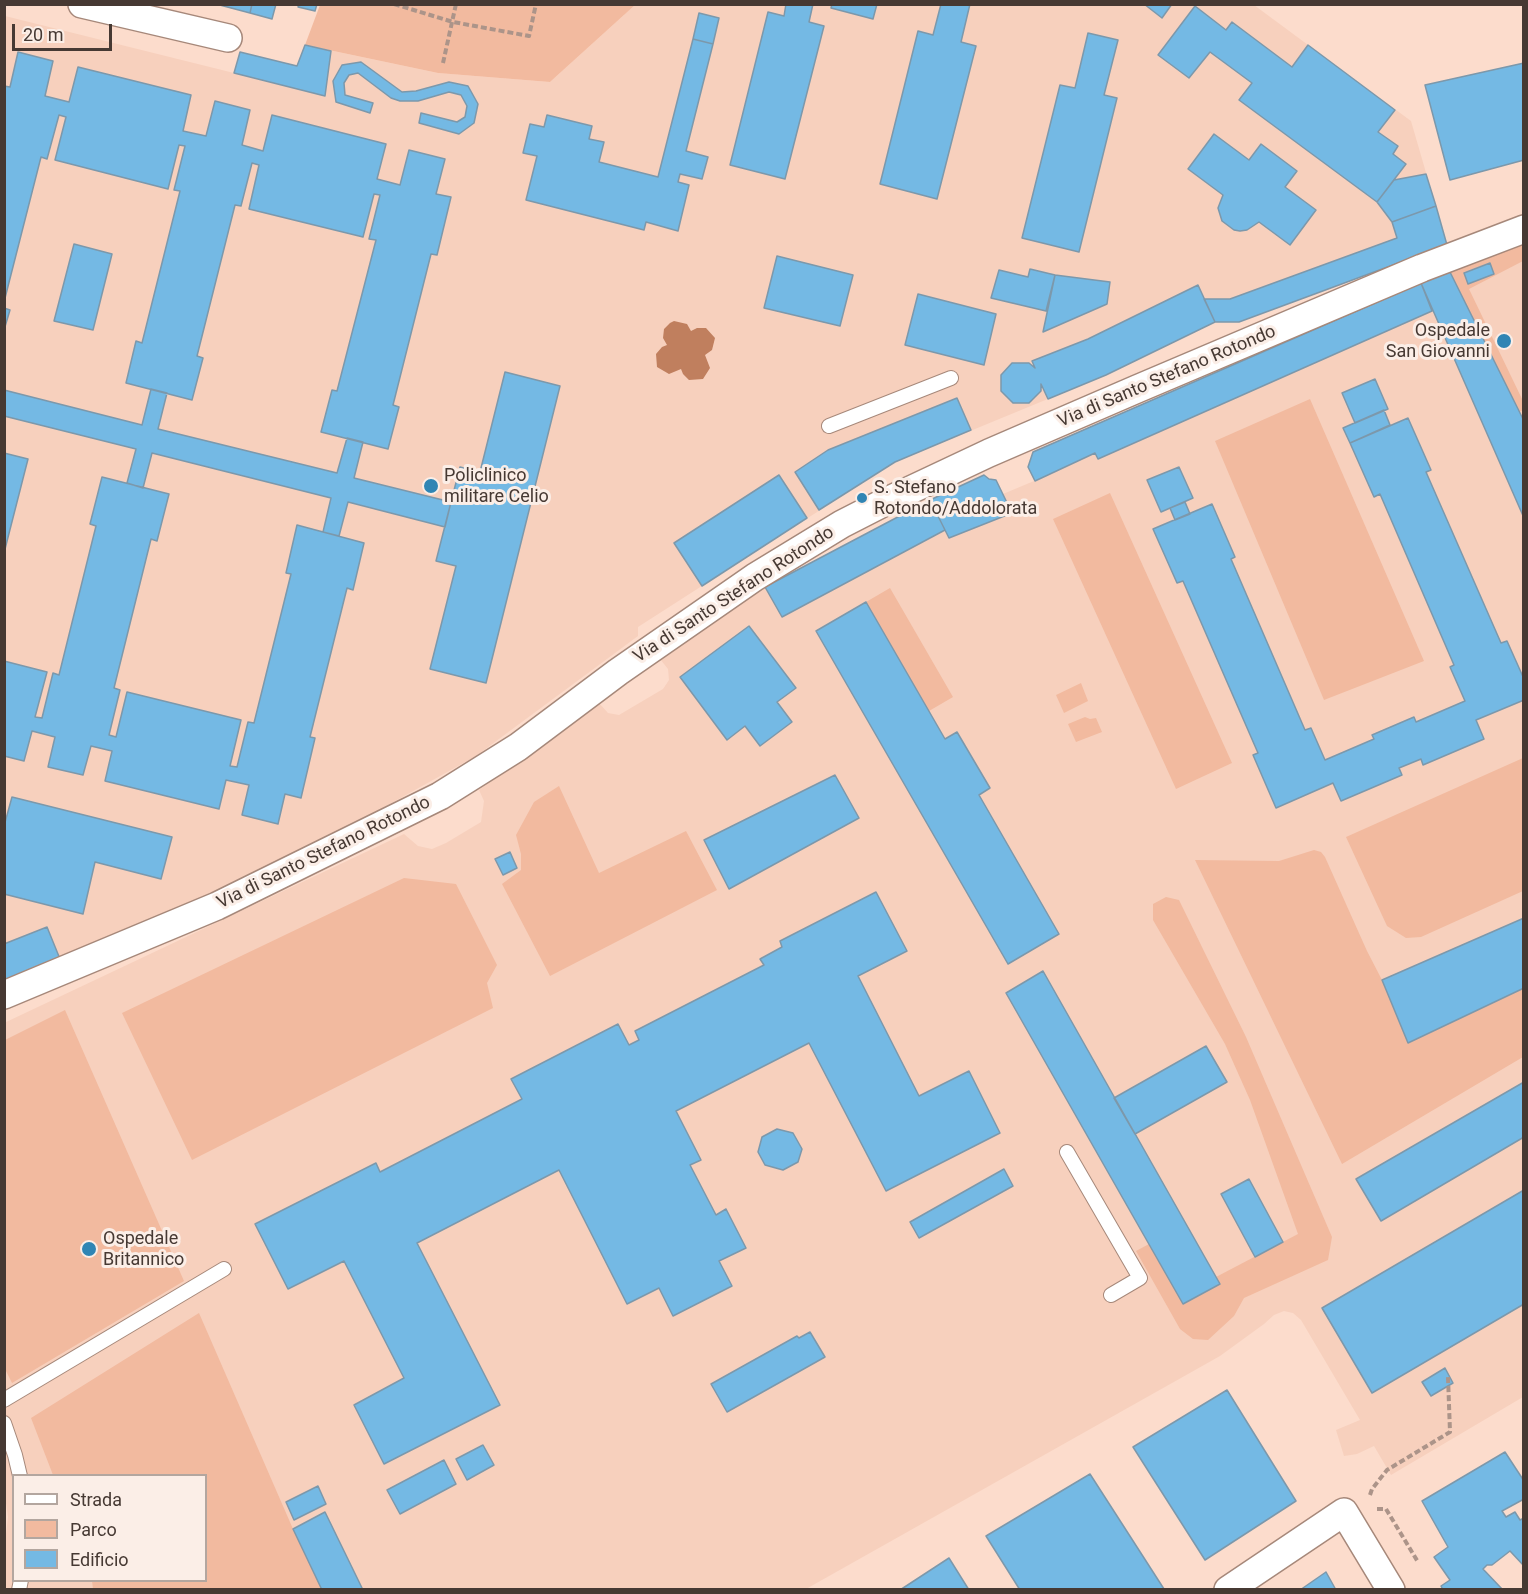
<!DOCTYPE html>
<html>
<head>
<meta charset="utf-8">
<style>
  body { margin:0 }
  #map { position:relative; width:1528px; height:1594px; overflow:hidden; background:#fcdccc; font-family:Roboto,sans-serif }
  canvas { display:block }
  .frame { position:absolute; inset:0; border:6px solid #463933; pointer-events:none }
  .legend { position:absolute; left:12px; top:1474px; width:195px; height:108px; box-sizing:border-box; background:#fbeee7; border:2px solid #b3a69f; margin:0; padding:8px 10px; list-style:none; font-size:18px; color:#463933 }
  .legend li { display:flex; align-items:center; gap:12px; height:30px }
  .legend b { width:30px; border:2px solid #b3a69f }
  .scale { position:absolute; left:12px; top:24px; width:100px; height:27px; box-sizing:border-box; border:3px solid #463933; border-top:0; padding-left:8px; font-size:18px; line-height:21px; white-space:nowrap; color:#463933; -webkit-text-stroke:4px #fbeee7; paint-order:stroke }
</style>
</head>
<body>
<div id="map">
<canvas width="1528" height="1594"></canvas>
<div class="frame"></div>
<ul class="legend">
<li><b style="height:8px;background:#fff"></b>Strada</li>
<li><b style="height:16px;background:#f2ba9f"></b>Parco</li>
<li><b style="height:16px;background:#74b9e4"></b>Edificio</li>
</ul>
<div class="scale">20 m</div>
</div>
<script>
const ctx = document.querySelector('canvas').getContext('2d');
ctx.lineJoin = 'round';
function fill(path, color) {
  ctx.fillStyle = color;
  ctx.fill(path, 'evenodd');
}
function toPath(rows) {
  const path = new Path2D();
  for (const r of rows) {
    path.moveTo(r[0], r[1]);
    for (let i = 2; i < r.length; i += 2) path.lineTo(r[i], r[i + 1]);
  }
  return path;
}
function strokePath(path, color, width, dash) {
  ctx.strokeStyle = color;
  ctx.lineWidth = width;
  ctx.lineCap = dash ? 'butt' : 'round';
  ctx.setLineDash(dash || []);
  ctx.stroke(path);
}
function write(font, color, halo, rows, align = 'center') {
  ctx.font = font + ' Roboto,sans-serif';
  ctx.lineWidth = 6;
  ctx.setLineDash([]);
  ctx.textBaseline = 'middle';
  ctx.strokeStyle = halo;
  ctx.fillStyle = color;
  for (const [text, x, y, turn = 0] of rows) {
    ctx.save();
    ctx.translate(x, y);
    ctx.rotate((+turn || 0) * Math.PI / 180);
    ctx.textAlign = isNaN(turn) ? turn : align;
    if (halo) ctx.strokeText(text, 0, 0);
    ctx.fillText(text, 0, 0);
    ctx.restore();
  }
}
const built = toPath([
  [635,5,1254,5,1411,121,1447,245,1239,322,1215,322,1106,375,895,462,638,627,638,636,476,756,273,869,5,981,5,16,234,73,240,52,297,66,305,45,438,73,550,82],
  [1523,244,1523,1397,1391,1475,1374,1446,1357,1454,1344,1456,1336,1430,1360,1420,1301,1320,1293,1313,1284,1311,1274,1315,1264,1324,1220,1356,806,1589,5,1589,4,1551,8,1517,4,1489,4,1023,404,834,418,846,432,849,446,843,481,822,484,801,479,790,599,703,608,713,619,715,663,689,669,680,668,669,660,659,765,587,930,500,984,475,989,479,996,480,1001,492,1003,494,1034,481,1028,467,1033,452,1421,283],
  [14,1476,206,1476,206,1580,14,1580]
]);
const green = toPath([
  [320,5,635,5,550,82,438,73,305,45],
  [1523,244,1523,261,1469,289,1523,401,1523,410,1519,412,1449,270],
  [1490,263,1494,274,1468,283,1464,272],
  [1310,399,1424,661,1324,700,1215,441],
  [1110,493,1232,763,1176,789,1053,519],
  [890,588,953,697,929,711,866,602],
  [1081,683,1088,701,1064,713,1056,695],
  [1085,717,1090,719,1096,718,1102,732,1076,742,1068,724],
  [1523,758,1523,891,1421,937,1406,938,1387,926,1346,837],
  [559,786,599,873,686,831,717,890,550,976,502,884,521,870,521,854,516,835,534,802],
  [1314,850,1321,852,1325,857,1367,951,1382,980,1408,1043,1523,988,1523,1057,1342,1164,1195,860,1279,861],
  [404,878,456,884,497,965,487,983,493,1008,192,1160,122,1013],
  [1166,897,1179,900,1246,1037,1332,1237,1328,1260,1244,1298,1234,1316,1208,1340,1193,1339,1180,1329,1136,1251,1149,1244,1183,1304,1220,1284,1216,1277,1298,1234,1250,1100,1225,1044,1153,920,1153,904],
  [65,1010,184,1281,12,1383,4,1367,5,1040],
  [199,1313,293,1529,322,1589,93,1589,92,1581,206,1580,206,1476,53,1475,31,1418]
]);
const water = toPath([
  [674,321,687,324,691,331,697,328,706,328,715,338,712,350,705,355,710,368,703,379,689,380,683,374,681,369,669,374,657,367,656,354,662,347,667,345,663,338,664,329,670,323]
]);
const building = toPath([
  [216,4,252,4,250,13,216,4],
  [252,4,276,4,272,19,250,13,252,4],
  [299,4,317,4,315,11,298,7,299,4],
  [786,4,813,4,809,22,824,26,785,179,730,165,768,12,784,16,786,4],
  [832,4,877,4,873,19,831,8,832,4],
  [941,4,970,4,961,42,976,46,937,199,880,184,918,31,933,35,941,4],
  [1144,4,1172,4,1162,18,1144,4],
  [1195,6,1226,30,1232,22,1292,67,1308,45,1395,110,1378,132,1398,146,1393,154,1406,164,1377,202,1239,100,1252,83,1210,52,1189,78,1158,55,1195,6],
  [699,13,719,18,713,44,693,39,699,13],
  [1088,33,1118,40,1104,95,1117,98,1079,252,1022,238,1060,85,1075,88,1088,33],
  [693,39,713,44,686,151,708,157,702,179,680,174,678,182,689,185,678,231,646,222,644,230,526,200,537,156,523,153,530,124,544,127,547,115,592,126,589,139,604,142,599,162,658,177,693,39],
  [305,45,331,51,325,96,234,73,240,52,297,66,305,45],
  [18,52,53,61,45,96,69,102,78,67,191,95,183,131,206,136,215,101,250,110,242,145,263,151,272,115,386,144,377,179,400,185,409,150,445,159,436,194,451,197,437,255,431,254,393,405,399,407,388,449,321,432,332,390,337,391,376,240,369,239,380,195,374,194,363,237,249,209,259,165,252,163,241,206,235,205,197,356,203,358,192,400,126,383,136,341,142,343,180,191,174,190,185,146,179,145,168,189,55,160,66,117,59,115,47,159,41,157,4,302,4,86,10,87,18,52],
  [361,62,402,92,416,91,449,82,468,86,478,104,474,123,459,134,419,123,421,113,457,122,465,117,467,106,461,95,449,92,418,101,400,101,391,98,358,73,349,75,344,83,345,95,373,103,370,113,336,102,333,81,342,65,361,62],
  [1524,63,1524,160,1450,180,1425,85,1524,63],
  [1214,134,1249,160,1261,144,1297,171,1285,187,1316,210,1290,245,1259,222,1247,230,1240,231,1234,230,1222,221,1218,208,1223,195,1188,169,1214,134],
  [1426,174,1436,206,1392,222,1377,202,1394,180,1426,174],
  [1436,206,1447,245,1239,322,1215,322,1204,299,1230,299,1397,238,1392,222,1436,206],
  [74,244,112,254,93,330,54,321,74,244],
  [777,256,853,275,840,326,764,308,777,256],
  [1490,263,1494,274,1468,284,1464,273,1490,263],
  [1030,269,1055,275,1046,311,991,298,999,270,1028,277,1030,269],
  [1449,270,1524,421,1524,518,1421,283,1449,270],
  [1055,275,1110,282,1107,304,1043,332,1055,275],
  [1421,283,1432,311,1098,459,1095,453,1035,481,1028,467,1033,452,1421,283],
  [1198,285,1215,322,1106,375,1048,399,1041,384,1041,391,1029,403,1013,403,1001,391,1001,375,1012,363,1029,363,1035,368,1032,361,1088,339,1198,285],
  [918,294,996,314,984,365,905,345,918,294],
  [4,308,10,310,4,330,4,308],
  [505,372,560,386,486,683,430,669,456,566,436,561,451,502,460,467,480,472,505,372],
  [1375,379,1388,409,1355,423,1342,393,1375,379],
  [151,389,167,393,158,429,337,473,347,438,363,442,354,478,451,502,445,527,348,502,339,536,323,532,331,498,152,453,143,488,127,483,136,449,4,416,4,390,142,425,151,389],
  [957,398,971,430,895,462,819,510,795,472,828,450,957,398],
  [1384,410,1390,425,1350,443,1343,428,1384,410],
  [1408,418,1431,470,1426,472,1501,643,1507,641,1524,679,1524,700,1476,720,1484,739,1423,765,1421,759,1399,768,1402,775,1341,801,1333,783,1276,808,1253,755,1258,753,1183,581,1177,583,1153,529,1212,504,1235,557,1231,559,1305,730,1311,728,1325,760,1374,739,1372,735,1414,717,1416,722,1465,701,1450,667,1454,665,1380,494,1374,497,1350,443,1408,418],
  [4,453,28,459,4,553,4,453],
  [1179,467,1193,498,1161,512,1147,480,1179,467],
  [779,475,807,518,702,586,674,543,779,475],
  [984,475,989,479,996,480,1012,513,949,538,930,500,984,475],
  [102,477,169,494,157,541,151,539,114,688,120,690,109,735,116,737,127,692,241,720,230,766,237,767,248,722,254,723,291,574,286,573,297,525,364,543,353,590,347,588,310,737,315,738,301,798,285,794,278,824,242,815,249,785,226,780,219,809,105,781,112,751,91,746,83,775,48,767,55,737,32,731,24,761,4,756,4,661,47,672,35,717,42,718,53,673,59,675,96,526,90,524,102,477],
  [930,500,945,530,782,617,765,587,930,500],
  [1185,502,1190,514,1175,520,1170,508,1185,502],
  [866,602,945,739,957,732,990,788,979,795,1059,934,1008,964,816,631,866,602],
  [749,626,796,688,777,702,792,722,760,746,745,726,727,740,680,677,749,626],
  [835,775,859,818,729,889,704,840,835,775],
  [12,797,172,837,161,879,95,862,83,914,4,894,4,826,12,797],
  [510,852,517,868,503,875,495,859,510,852],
  [876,892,907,951,858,976,919,1096,969,1071,1000,1133,886,1191,809,1043,676,1111,701,1160,690,1165,716,1215,726,1209,746,1248,719,1261,732,1286,673,1316,659,1288,627,1304,559,1170,417,1243,500,1405,384,1464,354,1405,404,1378,344,1261,288,1289,255,1224,376,1163,380,1172,522,1099,511,1079,618,1024,629,1045,639,1040,635,1031,764,965,760,959,782,947,780,941,876,892],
  [1524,918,1524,988,1408,1043,1382,980,1524,918],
  [47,927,60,959,4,981,4,944,47,927],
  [1043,971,1220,1284,1183,1304,1006,993,1043,971],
  [1206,1046,1227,1082,1135,1134,1114,1098,1206,1046],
  [1524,1082,1524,1137,1381,1221,1356,1179,1524,1082],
  [777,1129,793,1133,802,1149,798,1162,783,1170,765,1165,758,1152,762,1137,777,1129],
  [1004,1169,1013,1186,919,1238,910,1222,1004,1169],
  [1249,1179,1283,1242,1255,1257,1221,1194,1249,1179],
  [1524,1190,1524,1304,1372,1393,1322,1308,1524,1190],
  [810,1332,825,1357,727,1412,711,1384,797,1336,799,1338,810,1332],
  [1445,1368,1453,1383,1431,1396,1422,1382,1445,1368],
  [1227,1390,1296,1501,1205,1560,1133,1447,1227,1390],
  [483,1445,494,1465,467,1480,456,1459,483,1445],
  [1505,1452,1524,1481,1524,1499,1502,1511,1506,1517,1515,1512,1520,1520,1524,1518,1524,1566,1510,1551,1492,1565,1487,1565,1483,1569,1503,1590,1443,1590,1441,1586,1450,1580,1434,1557,1448,1547,1422,1501,1505,1452],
  [444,1460,456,1484,400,1514,387,1490,444,1460],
  [1090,1474,1164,1589,1020,1590,986,1536,1090,1474],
  [318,1486,326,1504,294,1520,286,1502,318,1486],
  [325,1512,363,1590,322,1590,293,1529,325,1512],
  [949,1558,969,1590,900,1590,949,1558],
  [1326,1572,1336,1590,1300,1590,1326,1572]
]);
const path = toPath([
  [394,4,453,22,529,36,536,4],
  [443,63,456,4],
  [1370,1495,1372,1489,1387,1470,1450,1432,1448,1377],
  [1377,1509,1386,1509,1418,1562]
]);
const service = toPath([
  [829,426,951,378],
  [1067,1152,1140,1278,1111,1295],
  [4,1400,224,1269],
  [4,1423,15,1455,20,1476],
  [19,1590,21,1580]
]);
const minor = toPath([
  [82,4,228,38],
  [4,995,217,906,440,796,518,747,618,672,755,577,842,524,885,502,989,453,1137,389,1422,268,1524,229],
  [1228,1590,1344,1512,1391,1590]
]);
const markers = [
  [1504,341,8,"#3085b4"],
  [431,486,8,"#3085b4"],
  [862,498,6,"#3085b4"],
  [89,1249,8,"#3085b4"]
];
const poiNames = [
  ["Ospedale",1490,331,"right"],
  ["San Giovanni",1490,352,"right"],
  ["Policlinico",444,476],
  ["militare Celio",444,497],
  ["S. Stefano",874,488],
  ["Rotondo/Addolorata",874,509],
  ["Ospedale",103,1239],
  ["Britannico",103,1260]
];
const streetNames = [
  ["Via di Santo Stefano Rotondo",1167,377,-23],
  ["Via di Santo Stefano Rotondo",734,595,-33],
  ["Via di Santo Stefano Rotondo",324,853,-26]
];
fill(built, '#f7d0bd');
fill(green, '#f2ba9f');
fill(water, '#c07f5e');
fill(building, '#74b9e4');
strokePath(building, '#7c98ab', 1.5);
strokePath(service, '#a6887a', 16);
strokePath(minor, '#a6887a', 30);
strokePath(path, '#ac9489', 4, [6, 3]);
strokePath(service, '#fff', 14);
strokePath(minor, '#fff', 27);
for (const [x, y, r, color] of markers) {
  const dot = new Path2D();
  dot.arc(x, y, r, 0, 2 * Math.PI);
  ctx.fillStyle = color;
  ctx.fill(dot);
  strokePath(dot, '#fbeee7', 2);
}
write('18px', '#463933', '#fbeee7', poiNames, 'left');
write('18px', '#463933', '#fbeee7', streetNames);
</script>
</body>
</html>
